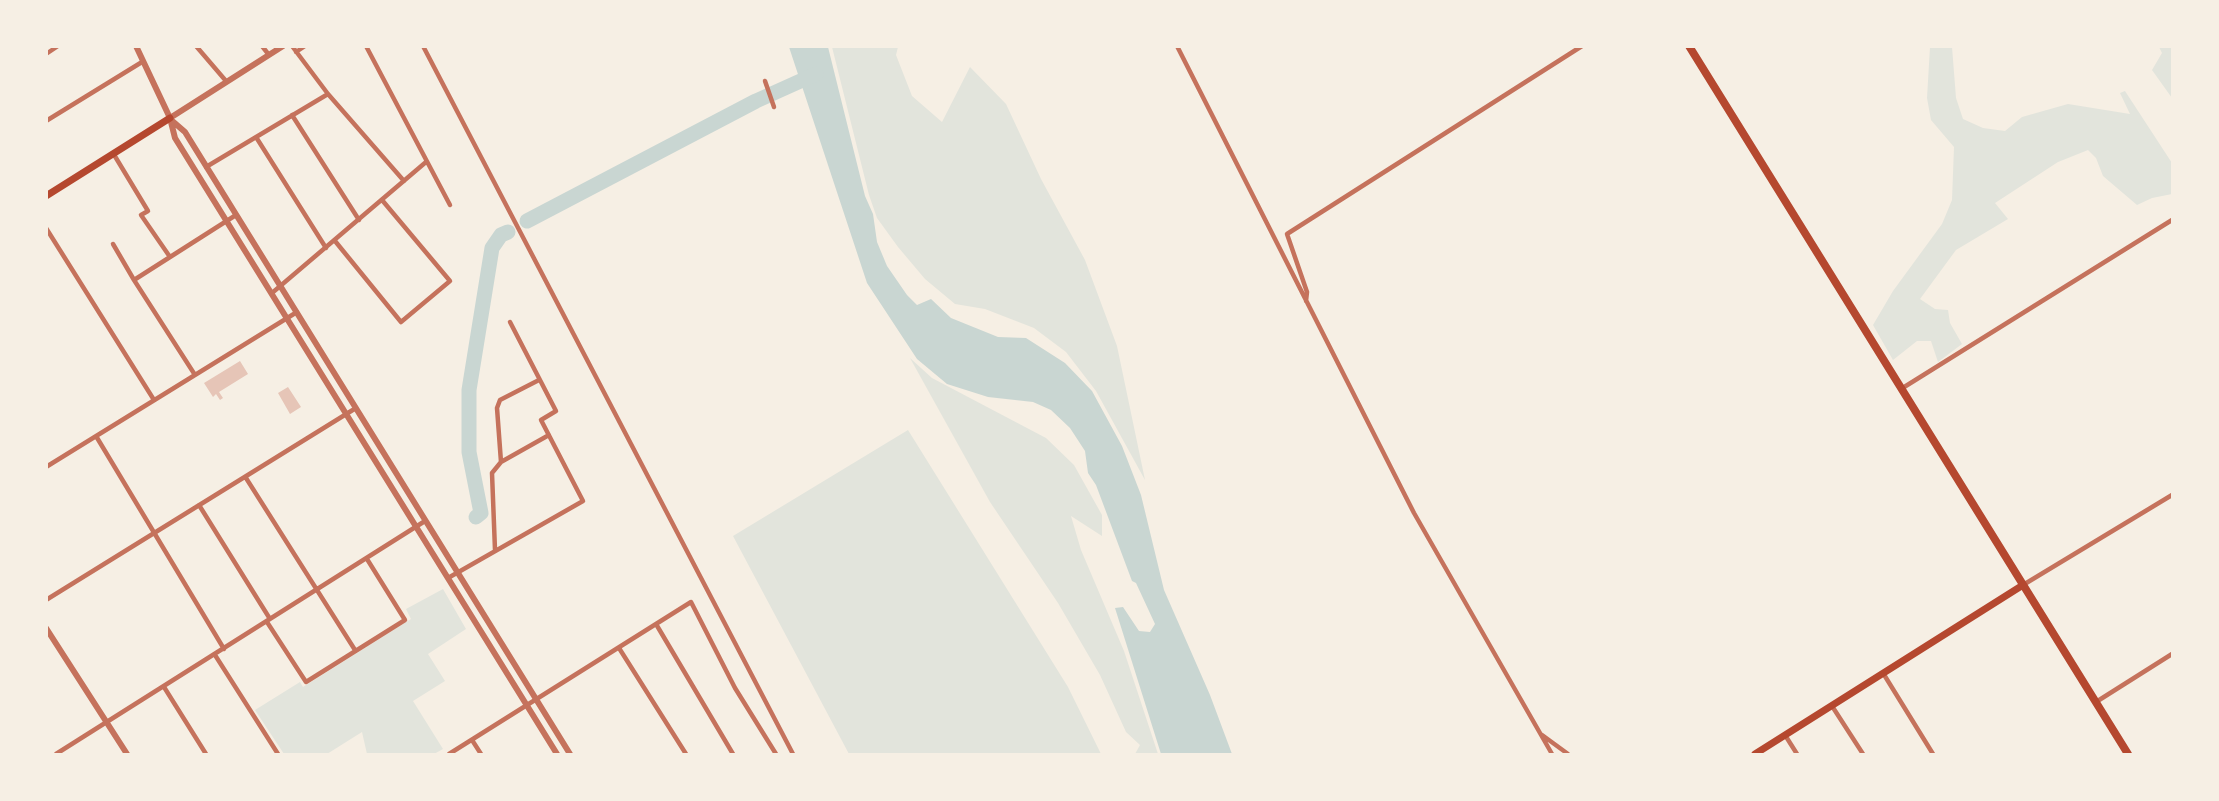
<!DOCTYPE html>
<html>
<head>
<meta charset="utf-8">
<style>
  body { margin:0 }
  #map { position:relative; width:2219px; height:801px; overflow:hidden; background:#f6efe4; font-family:"Alegreya Sans",sans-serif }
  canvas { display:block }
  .frame { position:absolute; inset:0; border:48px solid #f6efe4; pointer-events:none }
</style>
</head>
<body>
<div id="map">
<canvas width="2219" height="801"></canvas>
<div class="frame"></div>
</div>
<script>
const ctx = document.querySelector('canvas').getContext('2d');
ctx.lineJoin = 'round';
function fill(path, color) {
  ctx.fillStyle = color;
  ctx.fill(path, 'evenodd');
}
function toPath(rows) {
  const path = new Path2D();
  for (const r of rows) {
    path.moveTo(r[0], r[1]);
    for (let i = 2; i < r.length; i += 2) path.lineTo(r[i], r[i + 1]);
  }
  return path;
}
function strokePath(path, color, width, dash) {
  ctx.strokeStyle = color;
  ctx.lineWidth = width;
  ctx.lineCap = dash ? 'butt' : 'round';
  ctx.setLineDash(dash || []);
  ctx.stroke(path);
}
const green = toPath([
  [832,47,898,47,896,55,912,96,942,122,970,67,1006,104,1041,179,1085,260,1117,346,1145,480,1096,391,1066,352,1034,328,985,309,955,304,925,279,898,247,877,218,869,195],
  [1930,47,1952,47,1956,98,1963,119,1983,128,2005,131,2022,117,2068,104,2130,114,2120,93,2125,91,2172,163,2172,194,2152,198,2137,205,2103,176,2096,158,2088,150,2058,162,1995,203,2008,219,1956,250,1920,299,1935,309,1948,310,1950,323,1962,344,1938,362,1931,341,1917,341,1893,360,1873,325,1893,291,1942,224,1952,200,1954,147,1931,120,1927,98],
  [2159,47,2172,47,2172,98,2152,70,2162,53],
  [910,358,932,378,1046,438,1074,465,1102,515,1102,536,1071,516,1081,550,1124,651,1158,754,1135,754,1140,745,1126,732,1100,675,1058,603,990,502],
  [908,430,1068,687,1101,754,849,754,733,536],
  [443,589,466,629,428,654,445,681,413,701,443,749,434,754,367,754,362,732,327,754,284,754,255,710,300,682,303,687,411,619,406,609]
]);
const water = toPath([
  [789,47,828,47,865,196,873,214,877,242,887,266,907,295,917,305,931,299,951,318,998,337,1026,338,1065,363,1092,391,1122,446,1141,495,1164,590,1210,695,1232,754,1161,754,1115,608,1123,607,1139,631,1150,632,1155,624,1136,583,1132,581,1096,485,1088,473,1085,451,1070,428,1051,410,1033,402,988,397,947,384,917,359,867,283]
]);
const river = toPath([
  [527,221,756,101,816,74],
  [476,517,481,513,469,452,469,390,492,248,501,235,508,232]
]);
const building = toPath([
  [240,361,248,374,219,392,223,398,220,400,216,394,213,397,204,383],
  [288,387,301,407,290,414,278,393]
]);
const minor = toPath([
  [196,46,226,81],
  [262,46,269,55],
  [292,46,328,94,404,181],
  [366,46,450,205],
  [423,46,793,754],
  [1177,46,1414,513,1552,754],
  [296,52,305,46],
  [46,54,58,46],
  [765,81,774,107],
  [292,115,359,220],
  [46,121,142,62],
  [256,137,326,248],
  [113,153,148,211,141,215,170,257],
  [206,167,328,94],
  [46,228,154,400],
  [335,241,401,322,450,281,382,200],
  [113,244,134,280],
  [272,293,426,162],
  [1306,301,1307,292,1287,234,1582,46],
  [195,375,134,280,236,215],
  [1901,389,2172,220],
  [96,436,224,649],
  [501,462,497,408,500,400,539,380],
  [46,467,297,312],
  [246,478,355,650],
  [199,505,270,619],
  [495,550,492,473,501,462,549,435],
  [448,578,583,501,541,420,556,411,510,322],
  [2023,585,2172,495],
  [46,600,356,408],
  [267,622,306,682,405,620,367,559],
  [656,624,733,754],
  [619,648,686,754],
  [215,655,278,754],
  [1883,673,1933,754],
  [164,687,206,754],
  [2096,702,2172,654],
  [1832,706,1863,754],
  [1542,735,1568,754],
  [1785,735,1797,754],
  [472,740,481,754],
  [56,754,425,521],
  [449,754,691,602,735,688,776,754]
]);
const tertiary = toPath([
  [136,46,170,118,175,138,557,754],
  [170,118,283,46],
  [170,119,185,132,570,754],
  [46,628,127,754]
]);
const secondary = toPath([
  [46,196,170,118],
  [1755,754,2023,585]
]);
const primary = toPath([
  [1689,46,2128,754]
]);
fill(green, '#e2e4dc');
fill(water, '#c9d6d2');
strokePath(river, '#c9d6d2', 15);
fill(building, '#e6c5b7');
strokePath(minor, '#c5725c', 4.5);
strokePath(tertiary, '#c5725c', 6);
strokePath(secondary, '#b5482f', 7);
strokePath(primary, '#b5482f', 8);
</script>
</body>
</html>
